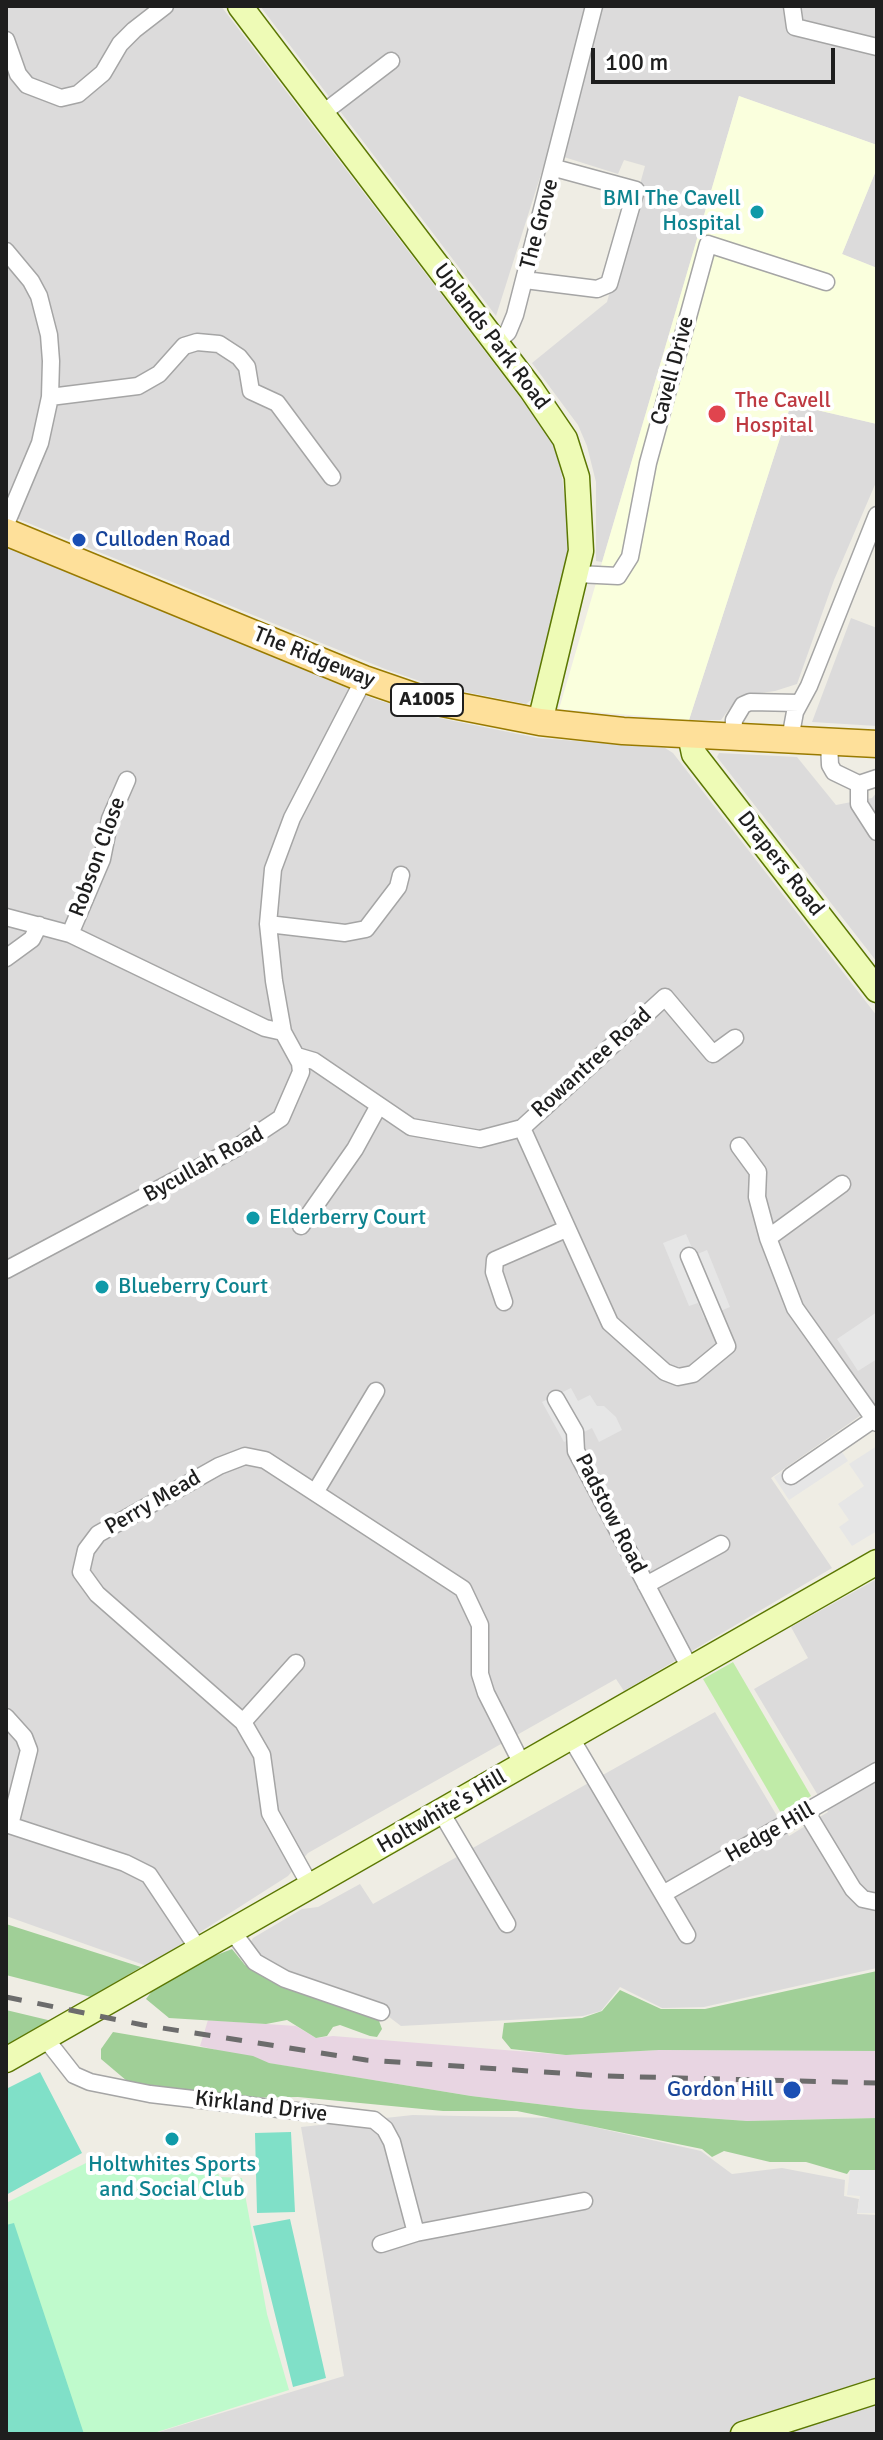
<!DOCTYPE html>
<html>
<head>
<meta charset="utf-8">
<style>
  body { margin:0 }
  #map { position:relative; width:883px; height:2440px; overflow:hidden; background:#efede4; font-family:Signika,sans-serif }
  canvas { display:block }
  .frame { position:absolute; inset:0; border:8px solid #1e1e1e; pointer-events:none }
  .scale { position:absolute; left:591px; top:48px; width:244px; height:36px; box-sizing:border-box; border:4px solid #1e1e1e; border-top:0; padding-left:10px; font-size:24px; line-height:28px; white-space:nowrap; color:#1e1e1e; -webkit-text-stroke:6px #fff; paint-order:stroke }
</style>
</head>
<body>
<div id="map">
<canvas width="883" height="2440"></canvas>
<div class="frame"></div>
<div class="scale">100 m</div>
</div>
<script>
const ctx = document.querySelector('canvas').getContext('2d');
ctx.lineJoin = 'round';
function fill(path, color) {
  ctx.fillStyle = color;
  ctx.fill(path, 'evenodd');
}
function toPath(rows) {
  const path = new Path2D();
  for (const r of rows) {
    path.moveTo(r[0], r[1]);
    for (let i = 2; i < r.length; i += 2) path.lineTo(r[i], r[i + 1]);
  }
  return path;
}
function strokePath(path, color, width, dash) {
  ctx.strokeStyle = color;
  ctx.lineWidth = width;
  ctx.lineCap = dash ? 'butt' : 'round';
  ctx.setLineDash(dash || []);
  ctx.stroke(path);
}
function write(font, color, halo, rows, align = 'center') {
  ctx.font = font + ' Signika,sans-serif';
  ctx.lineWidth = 8;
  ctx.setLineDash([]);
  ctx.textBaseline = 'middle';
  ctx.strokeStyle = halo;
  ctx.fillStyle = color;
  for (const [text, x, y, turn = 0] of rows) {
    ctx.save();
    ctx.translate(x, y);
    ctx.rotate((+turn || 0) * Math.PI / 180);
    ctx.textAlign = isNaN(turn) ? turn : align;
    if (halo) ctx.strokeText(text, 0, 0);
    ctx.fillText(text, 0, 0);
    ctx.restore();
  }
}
const residential = toPath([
  [6,6,221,6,551,438,561,470,569,528,567,559,531,700,526,704,431,685,385,669,6,514],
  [260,6,877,6,877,145,739,96,602,562,596,561,596,482,587,446,578,425,532,363,607,302,645,166,624,160,618,174,548,152,496,316],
  [877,168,877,268,842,254],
  [791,404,877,424,877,480,834,580,797,684,775,691,739,696,721,720,689,720],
  [6,546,374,699,434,717,538,738,665,748,673,753,877,1016,877,1404,771,1478,832,1568,624,1691,616,1679,308,1853,288,1876,147,1966,6,1916],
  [851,618,877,628,877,726,812,722],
  [719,753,797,757,836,805,872,798,877,792,877,962,717,757],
  [877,1579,877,1968,704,2007,662,2008,620,1987,601,2011,583,2016,401,2026,380,2010,283,1973,249,1945,253,1938,302,1909,318,1907,360,1884,373,1904,715,1712,789,1836,828,1812,754,1689,808,1658,791,1627],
  [413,2115,553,2118,701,2151,732,2174,782,2168,845,2180,844,2196,859,2199,857,2214,877,2215,877,2434,152,2434,344,2376,301,2127]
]);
const industrial = toPath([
  [208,2020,296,2026,316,2038,333,2036,566,2055,658,2050,877,2051,877,2118,747,2121,579,2109,471,2096,268,2063,200,2046]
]);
const education = toPath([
  [739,96,877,145,877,168,842,254,877,268,877,424,791,404,689,720,559,709]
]);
const grass = toPath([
  [733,1662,811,1796,781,1813,703,1679]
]);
const forest = toPath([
  [6,1924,141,1967,91,1997,6,1975],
  [232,1949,245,1965,376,2013,382,2029,377,2037,370,2036,340,2025,333,2027,327,2036,316,2038,287,2020,266,2024,169,2018,146,1999,155,1987,196,1963],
  [877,1971,877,2051,659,2050,566,2055,511,2049,502,2038,504,2023,582,2018,602,2011,620,1990,661,2009,705,2009],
  [6,2010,52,2021,6,2049],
  [113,2032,253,2056,269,2063,471,2096,579,2109,747,2121,877,2118,877,2170,850,2170,847,2174,806,2162,770,2162,724,2151,712,2157,702,2149,517,2111,443,2111,298,2097,235,2098,170,2091,127,2081,101,2059,101,2049]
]);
const park = toPath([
  [125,2156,216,2170,220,2177,242,2178,267,2314,289,2390,151,2434,6,2434,6,2203,94,2159]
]);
const pitch = toPath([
  [40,2072,82,2153,6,2195,6,2089],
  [291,2132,295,2212,257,2213,255,2133],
  [290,2219,326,2378,293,2387,253,2226],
  [14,2223,84,2434,6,2434,6,2225]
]);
const parking = toPath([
  [686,1234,695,1255,707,1250,730,1307,704,1318,698,1303,689,1306,663,1243],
  [877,1312,877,1359,858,1371,837,1339],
  [571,1388,578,1401,590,1395,597,1406,604,1406,616,1417,622,1430,599,1442,592,1428,564,1442,542,1402],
  [833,1438,848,1461,789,1500,774,1477],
  [877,1446,877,1531,852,1546,839,1527,849,1520,838,1504,864,1486,849,1464],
  [850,2170,877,2170,877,2213,857,2213,860,2196,847,2195]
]);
const street = toPath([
  [792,6,795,27,877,47],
  [6,40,18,74,27,85,61,98,78,94,103,73,120,44,134,30,165,6],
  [323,113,391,61],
  [6,251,31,281,39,296,49,335,51,361,50,397,40,443,6,524],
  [525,280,597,289,609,284,636,190,555,168],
  [496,343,508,332,515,315,594,6],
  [50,397,138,386,159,374,184,346,197,342,219,344,239,357,247,367,251,391,277,403,332,477],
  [577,574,618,576,630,557,648,463,708,244,826,282],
  [733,737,734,720,743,705,750,702,799,703],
  [790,739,795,712,809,686,877,515],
  [829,742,830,765,834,772,859,784,877,778],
  [859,784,859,804,877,832],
  [6,917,70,934,265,1028,283,1032],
  [268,924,345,933,366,929,398,887,401,875],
  [70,934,102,859,110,819,127,780],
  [6,958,32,939,39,925],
  [297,1056,314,1061,411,1127,480,1139,522,1128,665,997,713,1054,735,1038],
  [522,1128,610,1323,665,1372,678,1377,693,1374,727,1346,689,1256],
  [739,1146,758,1172,757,1197,768,1238,795,1308,877,1423],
  [301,1226,355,1149,378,1107],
  [768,1238,842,1184],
  [6,1270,236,1148,281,1118,301,1072,300,1063,283,1032,274,981,268,924,273,869,292,818,364,679],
  [504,1302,494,1272,495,1260,566,1229],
  [556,1399,575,1432,576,1451,691,1670],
  [791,1476,874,1419],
  [316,1491,376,1391],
  [646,1585,721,1544],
  [6,1717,24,1737,29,1750,10,1825],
  [243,1722,296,1663],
  [571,1738,687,1935],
  [441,1812,507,1924],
  [807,1813,853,1889,863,1899,877,1902],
  [6,1824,125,1863,149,1875,199,1950],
  [311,1887,270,1813,262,1755,243,1722,97,1594,81,1572,86,1550,98,1534,219,1466,245,1456,265,1460,463,1589,480,1625,480,1674,486,1693,523,1766],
  [663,1894,877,1771],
  [232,1931,255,1962,285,1979,381,2012],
  [45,2038,74,2075,90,2082,150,2094,374,2120,385,2129,392,2142,416,2233,584,2201],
  [381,2244,416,2233]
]);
const secondary = toPath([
  [240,6,531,389,565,439,577,477,581,551,540,722],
  [690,735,694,754,877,990],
  [6,2060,877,1562],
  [743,2434,877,2391]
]);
const primary = toPath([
  [6,532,364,679,422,699,540,722,623,731,877,744]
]);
const rail = toPath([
  [6,1997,143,2025,366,2060,604,2076,877,2083]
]);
const markers = [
  [757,212,8,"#0f9aa8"],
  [717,414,10,"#e0444e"],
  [79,540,8,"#1a4fb4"],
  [253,1218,8,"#0f9aa8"],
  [102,1287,8,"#0f9aa8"],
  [792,2090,10,"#1a4fb4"],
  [172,2139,8,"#0f9aa8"]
];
const shields = [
  [427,700,72]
];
const shieldNames = [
  ["A1005",427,700]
];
const cultureNames = [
  ["BMI The Cavell",741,199,"right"],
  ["Hospital",741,224,"right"],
  ["Elderberry Court",269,1218],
  ["Blueberry Court",118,1287],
  ["Holtwhites Sports",172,2165,"center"],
  ["and Social Club",172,2190,"center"]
];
const streetNames = [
  ["The Grove",540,224,-75],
  ["Uplands Park Road",491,337,53],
  ["Cavell Drive",673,371,-75],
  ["The Ridgeway",314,658,22],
  ["Robson Close",98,857,-70],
  ["Drapers Road",780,864,52],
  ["Rowantree Road",592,1063,-42],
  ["Bycullah Road",204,1165,-29],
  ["Perry Mead",153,1503,-30],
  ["Padstow Road",610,1514,63],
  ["Holtwhite's Hill",442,1812,-30],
  ["Hedge Hill",770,1833,-30],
  ["Kirkland Drive",261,2107,7]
];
const healthNames = [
  ["The Cavell",735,401],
  ["Hospital",735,426]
];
const transitNames = [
  ["Culloden Road",95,540],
  ["Gordon Hill",774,2090,"right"]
];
fill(residential, '#dcdbdb');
fill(industrial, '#e8d5e2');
fill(education, '#faffdd');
fill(grass, '#c0eba8');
fill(forest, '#a0cf97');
fill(park, '#bffacc');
fill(pitch, '#80e0c8');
fill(parking, '#e6e6e6');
strokePath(street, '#a5a5a5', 19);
strokePath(secondary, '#5b7703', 27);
strokePath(primary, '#987a00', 29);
strokePath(street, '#fff', 16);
strokePath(secondary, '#eefbb6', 24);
strokePath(primary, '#fee09a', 26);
strokePath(rail, '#6c6c6c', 5, [16, 16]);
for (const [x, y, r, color] of markers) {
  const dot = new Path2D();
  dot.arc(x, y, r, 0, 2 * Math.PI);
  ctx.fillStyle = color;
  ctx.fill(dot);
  strokePath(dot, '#fff', 3);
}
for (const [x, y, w] of shields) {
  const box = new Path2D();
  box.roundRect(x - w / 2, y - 16, w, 32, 6);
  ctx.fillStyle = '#fff';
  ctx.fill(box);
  strokePath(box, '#1e1e1e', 2);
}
write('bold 20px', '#1e1e1e', null, shieldNames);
write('22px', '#0d838f', '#fff', cultureNames, 'left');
write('22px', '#1e1e1e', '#fff', streetNames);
write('22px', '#be3a42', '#fff', healthNames, 'left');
write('22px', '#164399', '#fff', transitNames, 'left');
</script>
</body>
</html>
